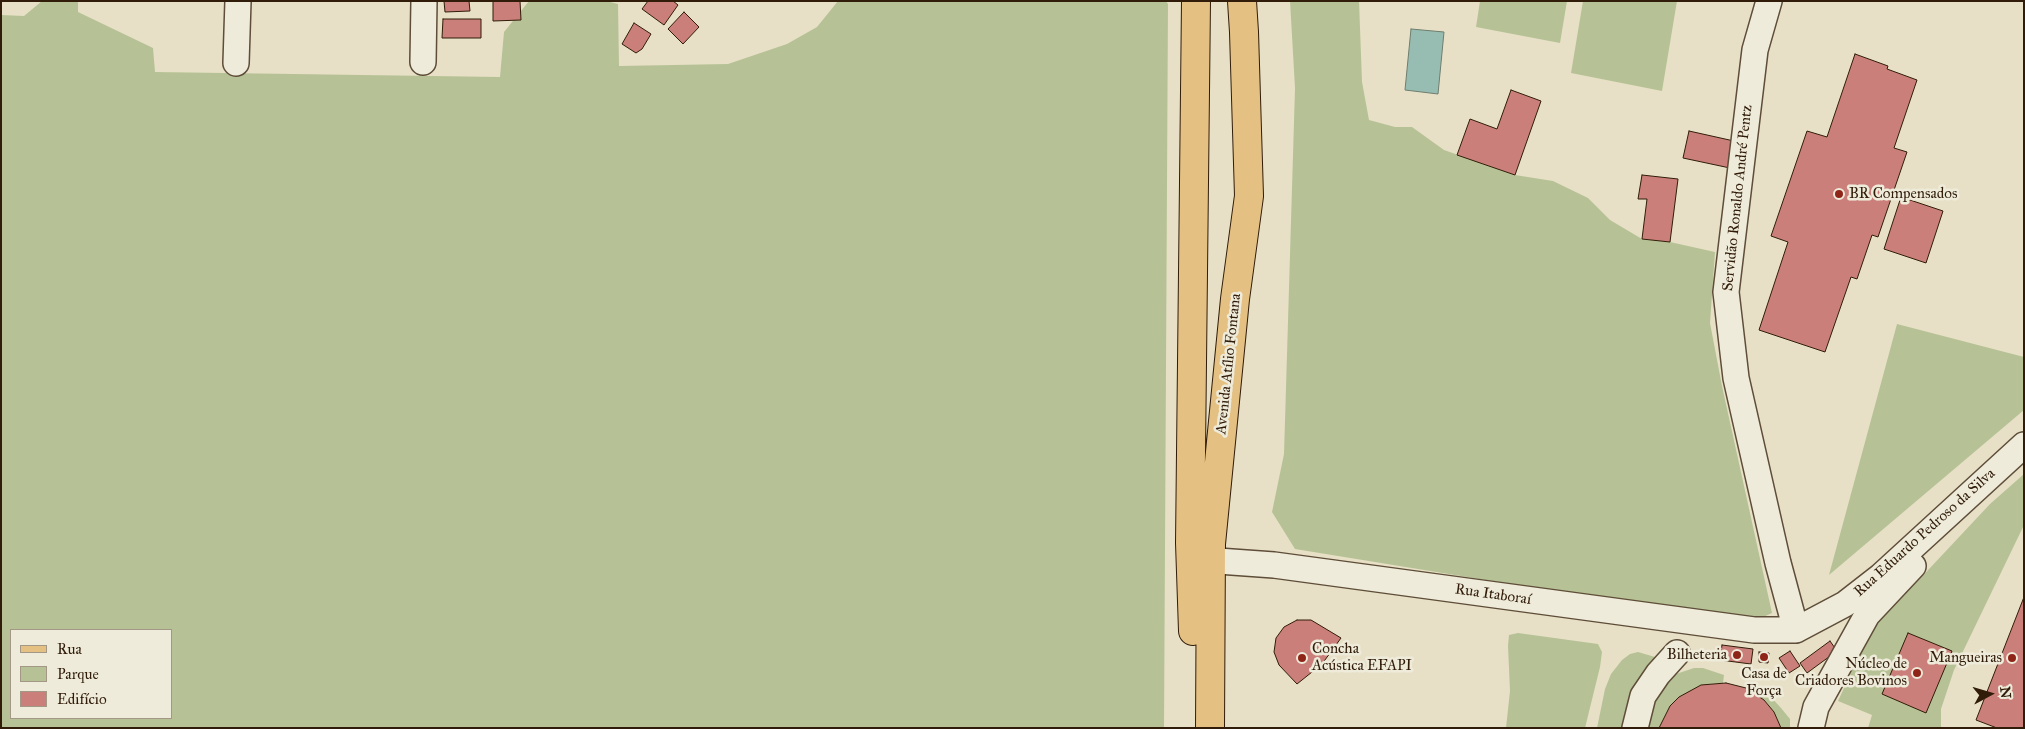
<!DOCTYPE html>
<html>
<head>
<meta charset="utf-8">
<style>
  body { margin:0 }
  #map { position:relative; width:2025px; height:729px; overflow:hidden; background:#e7e0c6; font-family:"IM FELL Great Primer",serif }
  canvas { display:block }
  .frame { position:absolute; inset:0; border:2px solid #301c09; pointer-events:none }
  .legend { position:absolute; left:10px; top:629px; width:162px; height:90px; box-sizing:border-box; background:#efebda; border:1px solid #a39886; margin:0; padding:6px 9px; list-style:none; font-size:15px; color:#301c09 }
  .legend li { display:flex; align-items:center; gap:10px; height:25px }
  .legend b { width:25px; border:1px solid #a39886 }
  .north { position:absolute; left:1965px; top:669px; width:50px; height:50px; -webkit-text-stroke:4px #efebda; paint-order:stroke; rotate:84deg; font-size:14px; font-weight:700; line-height:20px; text-align:center; color:#301c09 }
  .north::after { content:''; display:block; margin:auto; width:18px; height:22px; background:#301c09; clip-path:polygon(50% 0,100% 100%,50% 72%,0 100%) }
</style>
</head>
<body>
<div id="map">
<canvas width="2025" height="729"></canvas>
<div class="frame"></div>
<ul class="legend">
<li><b style="height:6px;background:#e4c083"></b>Rua</li>
<li><b style="height:14px;background:#b6c295"></b>Parque</li>
<li><b style="height:14px;background:#cb7f7a"></b>Edifício</li>
</ul>
<div class="north">N</div>
</div>
<script>
const ctx = document.querySelector('canvas').getContext('2d');
ctx.lineJoin = 'round';
function fill(path, color) {
  ctx.fillStyle = color;
  ctx.fill(path, 'evenodd');
}
function toPath(rows) {
  const path = new Path2D();
  for (const r of rows) {
    path.moveTo(r[0], r[1]);
    for (let i = 2; i < r.length; i += 2) path.lineTo(r[i], r[i + 1]);
  }
  return path;
}
function strokePath(path, color, width, dash) {
  ctx.strokeStyle = color;
  ctx.lineWidth = width;
  ctx.lineCap = dash ? 'butt' : 'round';
  ctx.setLineDash(dash || []);
  ctx.stroke(path);
}
function write(font, color, halo, rows, align = 'center') {
  ctx.font = font + ' "IM FELL Great Primer",serif';
  ctx.lineWidth = 5;
  ctx.setLineDash([]);
  ctx.textBaseline = 'middle';
  ctx.strokeStyle = halo;
  ctx.fillStyle = color;
  for (const [text, x, y, turn = 0] of rows) {
    ctx.save();
    ctx.translate(x, y);
    ctx.rotate((+turn || 0) * Math.PI / 180);
    ctx.textAlign = isNaN(turn) ? turn : align;
    if (halo) ctx.strokeText(text, 0, 0);
    ctx.fillText(text, 0, 0);
    ctx.restore();
  }
}
const green = toPath([
  [42,1,78,1,78,12,153,48,155,72,500,77,504,32,529,1,606,1,618,4,619,66,728,64,787,44,817,27,838,1,1166,1,1168,4,1164,728,1,728,1,15,24,16],
  [11,630,171,630,171,718,11,718],
  [1290,1,1359,1,1362,82,1369,120,1395,127,1412,127,1444,150,1515,175,1553,181,1588,198,1610,220,1642,239,1670,242,1715,252,1710,323,1722,386,1772,613,1750,623,1295,549,1272,512,1284,454,1295,88],
  [1480,1,1567,1,1560,43,1476,27],
  [1583,1,1677,1,1662,91,1571,73],
  [1897,324,2024,357,2024,410,1829,575],
  [2024,474,2024,525,1954,670,1941,709,1941,728,1868,728,1872,715,1838,701,1870,632,1990,504],
  [1518,633,1598,644,1602,652,1600,667,1585,728,1506,728,1510,691,1508,646,1509,635],
  [1638,652,1655,657,1658,663,1629,728,1597,728,1605,689,1611,674,1622,660,1630,654],
  [1694,668,1703,668,1724,675,1723,683,1701,685,1670,706,1659,728,1639,728,1661,679],
  [1755,687,1769,695,1781,708,1790,719,1790,728,1781,728,1774,712,1764,700,1751,691]
]);
const water = toPath([
  [1411,29,1444,32,1438,94,1405,90,1411,29]
]);
const building = toPath([
  [444,1,469,1,470,11,445,12,444,1],
  [493,1,520,1,521,20,493,21,493,1],
  [648,1,673,1,678,5,664,25,642,9,648,1],
  [684,12,699,27,683,44,668,29,684,12],
  [443,19,481,19,481,38,442,38,443,19],
  [634,23,651,34,642,49,636,53,622,44,634,23],
  [1855,54,1888,66,1887,69,1917,80,1894,148,1907,152,1878,237,1872,235,1857,279,1851,277,1825,352,1759,330,1788,242,1771,236,1807,131,1827,137,1855,54],
  [1511,90,1541,101,1515,175,1457,155,1470,119,1497,129,1511,90],
  [1689,131,1734,141,1730,168,1683,158,1689,131],
  [1642,175,1678,179,1670,242,1642,239,1647,199,1638,199,1642,175],
  [1901,197,1943,211,1926,263,1884,249,1901,197],
  [2024,597,2024,728,1997,728,1976,720,2024,597],
  [1297,620,1311,620,1341,638,1322,664,1297,684,1279,665,1274,652,1276,638,1284,627,1297,620],
  [1908,633,1952,651,1926,713,1882,694,1908,633],
  [1830,641,1837,651,1807,673,1800,663,1830,641],
  [1722,645,1753,649,1751,664,1720,660,1722,645],
  [1790,651,1800,666,1789,673,1779,658,1790,651],
  [1759,652,1769,653,1768,663,1759,662,1759,652],
  [1726,683,1746,688,1764,700,1774,712,1781,728,1659,728,1670,706,1679,697,1701,685,1726,683]
]);
const minor = toPath([
  [1769,1,1755,50,1726,292,1736,378,1778,563,1796,630],
  [423,62,424,1],
  [236,63,238,1],
  [1190,559,1274,565,1754,630,1796,630,1845,604,1881,576,2024,445],
  [1635,728,1643,696,1658,674,1677,653],
  [1811,728,1816,707,1867,615,1913,566]
]);
const major = toPath([
  [1193,631,1190,543,1196,1],
  [1210,728,1211,544,1235,299,1249,196,1244,32,1242,1]
]);
const markers = [
  [1839,194,5,"#8f2418"],
  [1737,655,5,"#8f2418"],
  [1764,657,5,"#8f2418"],
  [1302,658,5,"#8f2418"],
  [2012,658,5,"#8f2418"],
  [1917,673,5,"#8f2418"]
];
const poiNames = [
  ["BR Compensados",1849,194,"left"],
  ["Concha",1312,649,"left"],
  ["Acústica EFAPI",1312,666,"left"],
  ["Bilheteria",1727,655],
  ["Mangueiras",2002,658],
  ["Núcleo de",1907,664],
  ["Criadores Bovinos",1907,681],
  ["Casa de",1764,674,"center"],
  ["Força",1764,691,"center"]
];
const streetNames = [
  ["Servidão Ronaldo André Pentz",1738,198,-84],
  ["Avenida Atílio Fontana",1229,364,-84],
  ["Rua Eduardo Pedroso da Silva",1925,533,-42],
  ["Rua Itaboraí",1493,595,8]
];
fill(green, '#b6c295');
fill(water, '#97bdb2');
strokePath(water, '#6e7d6e', 1);
fill(building, '#cb7f7a');
strokePath(building, '#301c09', 1);
strokePath(minor, '#5e4d38', 28);
strokePath(major, '#301c09', 30);
strokePath(minor, '#efebda', 25);
strokePath(major, '#e4c083', 28);
for (const [x, y, r, color] of markers) {
  const dot = new Path2D();
  dot.arc(x, y, r, 0, 2 * Math.PI);
  ctx.fillStyle = color;
  ctx.fill(dot);
  strokePath(dot, '#efebda', 2);
}
write('15px', '#301c09', '#efebda', poiNames, 'right');
write('15px', '#301c09', '#efebda', streetNames);
</script>
</body>
</html>
